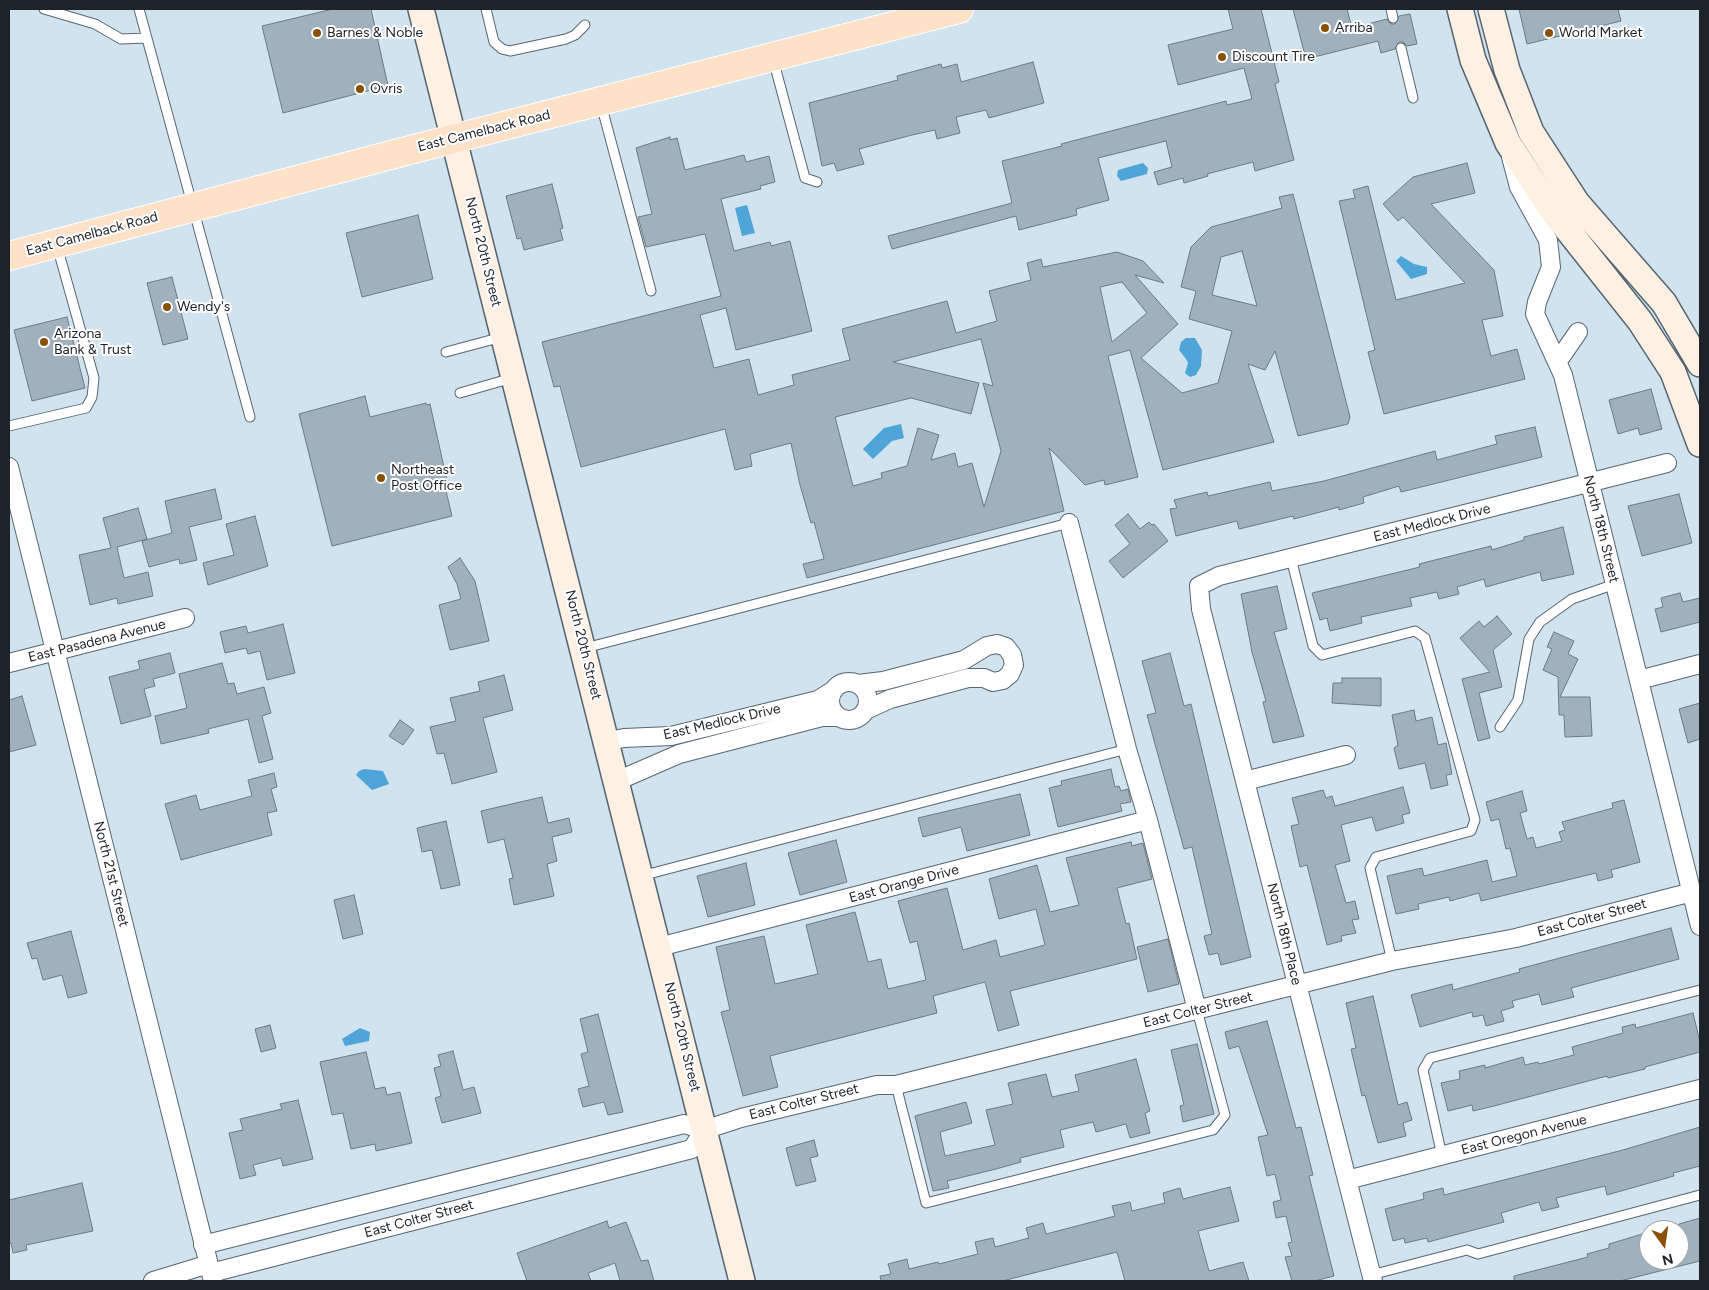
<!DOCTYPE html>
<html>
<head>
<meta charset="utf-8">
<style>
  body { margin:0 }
  #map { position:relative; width:1709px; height:1290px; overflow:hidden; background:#d1e3ef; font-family:Figtree,sans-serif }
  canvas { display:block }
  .frame { position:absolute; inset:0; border:10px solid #1d2328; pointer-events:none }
  .north { position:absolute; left:1639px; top:1220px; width:50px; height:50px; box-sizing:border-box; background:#fff; border:1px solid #a5a7a9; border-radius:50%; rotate:166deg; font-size:14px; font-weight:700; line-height:20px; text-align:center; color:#1d2328 }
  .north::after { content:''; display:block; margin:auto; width:18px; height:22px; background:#895103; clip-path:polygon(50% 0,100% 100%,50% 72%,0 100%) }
</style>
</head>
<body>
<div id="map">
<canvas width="1709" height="1290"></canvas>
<div class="frame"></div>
<div class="north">N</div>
</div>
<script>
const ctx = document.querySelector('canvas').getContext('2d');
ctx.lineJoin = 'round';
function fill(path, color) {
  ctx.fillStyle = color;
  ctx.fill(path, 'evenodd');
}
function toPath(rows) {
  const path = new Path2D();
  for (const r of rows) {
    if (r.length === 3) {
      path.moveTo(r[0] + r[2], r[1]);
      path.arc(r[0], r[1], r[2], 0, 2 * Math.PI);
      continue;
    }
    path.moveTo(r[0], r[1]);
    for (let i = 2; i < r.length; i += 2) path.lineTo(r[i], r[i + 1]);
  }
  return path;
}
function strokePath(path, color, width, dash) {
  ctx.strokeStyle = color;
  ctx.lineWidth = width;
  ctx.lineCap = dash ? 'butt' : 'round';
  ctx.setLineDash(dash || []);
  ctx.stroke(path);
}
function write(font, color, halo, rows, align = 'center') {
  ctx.font = font + ' Figtree,sans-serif';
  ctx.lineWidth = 4;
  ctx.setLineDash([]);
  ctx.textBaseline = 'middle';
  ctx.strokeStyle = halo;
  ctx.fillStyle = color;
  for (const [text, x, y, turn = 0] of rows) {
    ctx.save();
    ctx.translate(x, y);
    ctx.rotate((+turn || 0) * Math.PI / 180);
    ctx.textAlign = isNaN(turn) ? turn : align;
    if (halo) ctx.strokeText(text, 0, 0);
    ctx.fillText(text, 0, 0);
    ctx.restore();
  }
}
const water = toPath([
  [1143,163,1148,168,1147,174,1121,181,1117,176,1118,170],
  [747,205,755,233,742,236,735,208],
  [1401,256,1414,264,1427,267,1427,274,1411,279,1396,261],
  [1186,338,1195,338,1202,350,1201,366,1196,375,1190,377,1185,373,1188,363,1186,359,1179,350,1181,342],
  [901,424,904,438,892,441,873,459,863,449,884,428],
  [364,769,383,771,389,784,372,790,356,775,359,771],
  [360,1028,370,1032,369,1041,345,1046,342,1039]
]);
const building = toPath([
  [333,9,371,9,390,95,379,88,283,113,262,26,333,9],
  [1228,9,1261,9,1279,82,1275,84,1294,160,1255,171,1253,162,1207,174,1208,176,1184,183,1183,178,1158,185,1154,172,1172,167,1166,141,1098,158,1109,200,1076,209,1077,215,1019,230,1016,216,892,249,888,236,1012,203,1002,161,1062,146,1061,144,1226,101,1227,105,1252,99,1244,68,1178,85,1168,45,1233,29,1228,9],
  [1293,9,1347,9,1352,28,1387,19,1391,24,1395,24,1399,16,1410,14,1417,44,1407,46,1403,42,1399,42,1395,49,1381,53,1378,41,1306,59,1293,9],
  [1519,9,1618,9,1621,21,1527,44,1519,9],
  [1033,62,1044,103,989,118,986,110,956,117,960,133,937,139,935,130,912,135,859,149,864,164,837,171,834,163,822,166,809,103,898,80,897,76,941,64,942,68,957,64,961,82,1033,62],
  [670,137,670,140,677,138,685,170,744,155,746,162,769,156,775,182,760,186,761,189,721,199,734,251,770,242,771,246,790,241,812,331,736,350,726,308,700,315,714,368,749,359,758,395,794,385,792,375,850,360,842,329,947,301,956,333,997,321,989,291,1031,280,1027,263,1041,259,1043,267,1117,252,1143,261,1164,283,1135,275,1178,324,1141,358,1182,393,1218,383,1232,331,1189,319,1196,291,1181,287,1191,247,1211,227,1282,208,1279,197,1293,194,1350,417,1348,424,1298,436,1275,351,1265,370,1248,364,1274,442,1163,470,1130,350,1108,356,1138,477,1105,485,1104,480,1085,485,1049,448,1064,511,807,578,803,564,824,559,814,522,811,523,800,485,791,443,750,454,752,466,735,470,725,429,581,467,560,386,554,387,542,342,721,296,705,234,646,247,638,217,652,214,636,148,670,137],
  [1242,251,1257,306,1212,295,1221,257,1242,251],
  [1122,282,1147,313,1112,342,1100,287,1122,282],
  [981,339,993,386,983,383,1001,451,984,507,972,463,958,467,955,453,931,460,939,435,918,428,907,466,881,473,882,478,853,486,835,417,911,398,971,414,979,383,893,362,981,339],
  [1467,163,1475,193,1431,204,1494,270,1503,316,1482,320,1491,356,1517,349,1525,379,1384,414,1368,352,1375,350,1339,201,1355,198,1353,190,1368,186,1396,300,1465,283,1403,217,1398,221,1383,204,1413,177,1467,163],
  [552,184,563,228,560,229,563,240,524,250,521,238,517,239,506,196,552,184],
  [418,215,433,279,362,297,346,233,418,215],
  [172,277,188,339,163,345,147,283,172,277],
  [67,317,85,388,32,401,14,330,67,317],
  [1651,389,1662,429,1640,435,1638,428,1618,434,1609,400,1651,389],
  [365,396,370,417,426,403,427,405,430,404,449,490,446,491,452,516,332,546,299,414,365,396],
  [1535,427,1542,457,1401,492,1399,486,1363,497,1364,503,1339,510,1339,507,1294,519,1293,516,1239,529,1237,521,1176,536,1170,509,1177,508,1174,500,1207,492,1208,496,1270,482,1272,491,1324,481,1435,451,1437,460,1497,444,1495,436,1535,427],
  [215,489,222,519,189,527,197,560,180,564,179,559,149,567,142,541,172,533,165,501,215,489],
  [1679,494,1692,543,1642,556,1628,506,1679,494],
  [138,508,147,539,117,547,124,578,148,572,153,596,118,604,117,598,90,605,79,555,111,548,103,518,138,508],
  [1128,514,1140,529,1149,522,1152,525,1154,524,1168,541,1123,578,1109,561,1130,544,1115,525,1128,514],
  [255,516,268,566,208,585,203,563,234,555,226,524,255,516],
  [1563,527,1574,574,1542,581,1540,572,1486,587,1484,579,1457,587,1459,594,1439,599,1437,592,1410,598,1412,606,1361,617,1362,623,1330,631,1327,618,1320,620,1312,593,1420,567,1419,564,1491,546,1492,550,1524,540,1524,537,1563,527],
  [460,558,475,581,489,641,450,650,439,605,461,599,457,584,448,567,460,558],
  [1277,586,1287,629,1274,632,1304,736,1273,743,1263,702,1266,701,1252,652,1241,594,1277,586],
  [1680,593,1683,602,1700,598,1700,622,1661,632,1655,609,1663,607,1661,598,1680,593],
  [1497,616,1512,634,1493,650,1502,687,1479,693,1490,738,1478,741,1462,679,1490,672,1460,638,1479,621,1484,627,1497,616],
  [283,624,295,673,267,680,260,651,248,654,246,648,225,653,220,632,246,626,248,633,283,624],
  [1554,632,1574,641,1568,654,1578,659,1560,697,1590,697,1592,736,1565,737,1564,715,1559,715,1558,677,1543,670,1552,649,1547,647,1554,632],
  [170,653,175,673,153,679,155,686,144,689,151,716,121,724,109,677,140,669,138,661,170,653],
  [1170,653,1184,706,1191,704,1251,957,1221,965,1218,953,1209,955,1204,936,1212,934,1192,847,1184,849,1147,715,1156,713,1142,661,1170,653],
  [222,663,228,684,234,683,237,694,264,687,271,713,262,716,273,759,259,763,248,719,208,729,209,733,161,744,155,716,187,708,179,674,222,663],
  [504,675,513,710,483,718,497,772,452,784,444,753,437,754,430,727,456,721,450,698,480,691,478,682,504,675],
  [1342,678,1381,678,1381,706,1332,703,1333,683,1342,683,1342,678],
  [22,696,36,745,9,752,9,700,22,696],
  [1700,703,1700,739,1688,743,1679,709,1700,703],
  [1414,710,1416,721,1432,717,1438,745,1446,743,1452,774,1446,775,1448,785,1431,789,1425,763,1399,769,1394,748,1398,745,1392,715,1414,710],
  [400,720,414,730,403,745,389,736,400,720],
  [1111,769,1115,787,1119,786,1121,791,1128,789,1131,802,1120,804,1122,811,1058,827,1049,788,1062,785,1061,781,1111,769],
  [274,773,277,787,271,789,277,811,267,813,272,835,181,860,165,804,196,795,200,810,252,796,248,780,274,773],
  [1403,787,1410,813,1402,815,1404,823,1376,831,1372,817,1341,825,1350,861,1335,865,1346,903,1355,901,1359,919,1352,920,1356,933,1341,936,1342,941,1327,945,1307,865,1300,867,1291,826,1299,824,1292,798,1323,790,1326,798,1332,796,1335,806,1403,787],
  [1522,791,1527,811,1520,813,1527,839,1533,837,1536,848,1562,841,1559,832,1565,830,1562,822,1613,808,1612,803,1624,800,1640,862,1611,870,1613,877,1598,881,1596,873,1481,901,1479,893,1450,901,1449,897,1418,904,1419,909,1396,914,1387,876,1422,868,1424,876,1487,860,1492,882,1517,876,1510,848,1506,849,1499,819,1491,821,1486,802,1522,791],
  [1020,794,1030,835,967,851,961,827,923,837,918,818,1020,794],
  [542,797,548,823,569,818,572,832,552,837,557,861,547,864,554,896,514,905,509,879,513,878,504,839,488,843,481,811,542,797],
  [446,821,460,885,441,889,432,850,422,852,417,828,446,821],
  [836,840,847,882,800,895,788,853,836,840],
  [1131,842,1132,846,1143,843,1152,879,1117,888,1126,924,1129,923,1137,959,1010,991,1019,1025,998,1031,985,982,933,996,937,1013,770,1056,778,1087,743,1096,721,1012,730,1010,716,947,764,936,775,984,818,974,806,925,855,912,868,962,881,959,888,989,926,980,917,941,910,943,898,901,947,888,963,950,996,940,1000,957,1045,945,1036,909,999,919,989,879,1037,865,1050,912,1079,905,1066,858,1131,842],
  [746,863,755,905,708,917,697,876,746,863],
  [354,895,363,934,343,939,334,900,354,895],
  [1671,928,1679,959,1571,988,1574,997,1542,1005,1539,994,1512,1001,1514,1007,1501,1011,1504,1021,1486,1026,1483,1015,1473,1017,1472,1012,1420,1027,1411,995,1452,984,1453,990,1520,972,1519,969,1671,928],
  [71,931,87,993,68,998,62,975,43,980,37,958,32,959,27,943,71,931],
  [1168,939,1179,984,1148,992,1137,947,1168,939],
  [1373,996,1398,1105,1407,1102,1412,1120,1403,1123,1406,1136,1378,1143,1365,1095,1362,1096,1351,1049,1356,1048,1346,1003,1373,996],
  [1693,1013,1700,1042,1700,1052,1645,1067,1645,1069,1608,1078,1607,1076,1494,1106,1473,1111,1472,1105,1448,1111,1441,1083,1460,1079,1459,1071,1485,1065,1485,1068,1523,1057,1525,1065,1538,1062,1539,1064,1574,1055,1572,1047,1623,1033,1622,1027,1635,1024,1636,1028,1693,1013],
  [598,1014,623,1112,608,1115,604,1102,583,1107,578,1089,589,1086,581,1054,588,1052,580,1019,598,1014],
  [1267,1021,1296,1128,1301,1127,1313,1175,1309,1176,1334,1276,1314,1281,1292,1281,1285,1257,1292,1256,1288,1243,1292,1242,1286,1216,1276,1218,1273,1202,1281,1200,1275,1174,1267,1176,1258,1137,1268,1135,1239,1046,1229,1049,1225,1032,1267,1021],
  [270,1025,276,1048,261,1052,255,1029,270,1025],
  [1197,1044,1214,1114,1183,1122,1180,1106,1184,1105,1171,1050,1197,1044],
  [453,1051,463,1090,474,1087,481,1113,442,1123,435,1098,441,1096,434,1068,441,1066,438,1055,453,1051],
  [366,1052,375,1089,385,1087,387,1095,400,1092,412,1143,376,1151,375,1144,351,1149,343,1113,332,1115,320,1062,366,1052],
  [1136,1059,1150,1111,1145,1113,1150,1133,1130,1138,1126,1124,1096,1132,1093,1122,1060,1130,1064,1147,1020,1158,1021,1162,996,1169,947,1181,949,1188,933,1191,915,1116,966,1102,972,1123,940,1132,945,1156,995,1145,986,1110,1013,1104,1008,1083,1046,1074,1052,1097,1079,1091,1075,1075,1136,1059],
  [298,1100,313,1159,283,1166,281,1158,253,1165,256,1175,240,1179,229,1133,243,1130,240,1119,282,1109,280,1104,298,1100],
  [1700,1127,1700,1166,1673,1173,1674,1176,1607,1195,1605,1186,1556,1198,1559,1207,1542,1211,1539,1202,1501,1213,1504,1222,1428,1242,1427,1238,1405,1243,1404,1238,1393,1241,1385,1209,1424,1199,1423,1193,1443,1188,1444,1195,1623,1150,1700,1127],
  [814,1140,818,1156,810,1158,816,1181,796,1186,786,1148,814,1140],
  [82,1183,93,1231,26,1245,27,1250,13,1253,11,1243,9,1244,9,1200,82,1183],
  [1230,1187,1239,1221,1198,1231,1209,1271,1243,1262,1249,1281,1125,1281,1117,1252,1002,1281,881,1281,880,1276,891,1274,888,1264,907,1259,909,1269,938,1262,939,1264,978,1254,975,1242,993,1238,995,1247,1029,1238,1026,1228,1043,1223,1046,1234,1115,1216,1112,1206,1130,1202,1132,1211,1165,1203,1163,1193,1180,1188,1183,1199,1230,1187],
  [1700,1218,1700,1261,1620,1281,1514,1281,1514,1276,1588,1257,1587,1254,1609,1248,1609,1244,1649,1232,1649,1260,1679,1260,1679,1224,1700,1218],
  [607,1221,609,1228,626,1222,641,1261,648,1260,654,1281,620,1281,615,1263,588,1273,591,1281,527,1281,517,1253,607,1221]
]);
const lane = toPath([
  [44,9,95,24,121,39,147,38],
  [139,9,250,417],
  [486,9,494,42,502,49,510,51,566,39,575,35,585,25],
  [1391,9,1393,18],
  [1401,48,1413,98],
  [773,59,805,178,817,182],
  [601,104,651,291],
  [446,352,502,337],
  [460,393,512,378],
  [9,426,86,408,92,397,94,378,57,246],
  [1291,558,1313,646,1322,655,1415,631,1425,638,1475,820,1471,831,1376,857,1370,868,1392,961],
  [585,648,1069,523],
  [1500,727,1518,700,1529,639,1540,622,1572,599,1615,584],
  [641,876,1127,749],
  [896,1085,926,1203,1213,1130,1225,1115,1197,1010],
  [1442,1156,1423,1070,1430,1058,1700,990],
  [1371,1275,1467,1250,1478,1254,1700,1195]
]);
const street = toPath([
  [1511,157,1519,187,1548,240,1551,267,1537,302,1535,314,1563,375,1700,926],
  [1558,361,1578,332],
  [9,467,213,1281],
  [1069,523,1127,749,1148,820,1197,1010],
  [9,663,185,618],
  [1639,680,1700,664],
  [849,701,19],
  [858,684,883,681,964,660,987,646,997,644,1006,647,1012,655,1014,665,1010,674,1003,680,993,682,984,678,968,678,890,699,868,709],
  [608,741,624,738,671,736,818,700,834,690],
  [617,781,679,754,822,717,838,717],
  [1245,781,1346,755],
  [659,947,1148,820],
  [1347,1180,1700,1089],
  [203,1245,684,1124,704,1130,741,1118,877,1085,896,1085,1392,961,1516,938,1692,892],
  [211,1273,692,1149,704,1130],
  [153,1281,209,1264],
  [1373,1281,1201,609,1199,586,1219,576,1667,463]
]);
const secondary = toPath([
  [421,9,742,1281],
  [1460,9,1473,60,1508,143,1552,210,1640,321,1673,372,1700,444],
  [1491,9,1507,70,1531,132,1577,203,1664,303,1700,364]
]);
const primary = toPath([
  [9,256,410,150,959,9]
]);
const markers = [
  [1325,28,5,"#895103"],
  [317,33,5,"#895103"],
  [1549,33,5,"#895103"],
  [1222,57,5,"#895103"],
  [360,89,5,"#895103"],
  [167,307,5,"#895103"],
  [44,342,5,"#895103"],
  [381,478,5,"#895103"]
];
const poiNames = [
  ["Arriba",1335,28],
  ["Barnes & Noble",327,33],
  ["World Market",1559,33],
  ["Discount Tire",1232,57],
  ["Ovris",370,89],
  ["Wendy's",177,307],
  ["Arizona",54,334],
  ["Bank & Trust",54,350],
  ["Northeast",391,470],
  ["Post Office",391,486]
];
const streetNames = [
  ["East Camelback Road",484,131,-14],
  ["East Camelback Road",92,234,-15],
  ["North 20th Street",483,252,76],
  ["East Medlock Drive",1432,523,-14],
  ["North 18th Street",1601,529,76],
  ["East Pasadena Avenue",97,641,-14],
  ["North 20th Street",583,645,76],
  ["East Medlock Drive",722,722,-13],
  ["North 21st Street",111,874,76],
  ["East Orange Drive",904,884,-15],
  ["East Colter Street",1592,918,-15],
  ["North 18th Place",1284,934,76],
  ["East Colter Street",1198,1010,-14],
  ["North 20th Street",682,1037,76],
  ["East Colter Street",804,1102,-14],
  ["East Oregon Avenue",1524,1135,-14],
  ["East Colter Street",419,1219,-15]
];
fill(water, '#4da5d8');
fill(building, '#a0b0bc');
strokePath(building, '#6b7b86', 1);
strokePath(lane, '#576671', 11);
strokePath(street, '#576671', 20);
strokePath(secondary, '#576671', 28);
strokePath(primary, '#fff', 30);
strokePath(lane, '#fff', 9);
strokePath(street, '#fff', 18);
strokePath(secondary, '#fef0e3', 25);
strokePath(primary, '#fde2c8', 28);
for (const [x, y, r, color] of markers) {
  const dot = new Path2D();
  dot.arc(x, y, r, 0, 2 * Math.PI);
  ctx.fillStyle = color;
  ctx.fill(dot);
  strokePath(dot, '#fff', 2);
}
write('14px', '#1d2328', '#fff', poiNames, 'left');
write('14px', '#1d2328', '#fff', streetNames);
</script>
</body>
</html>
